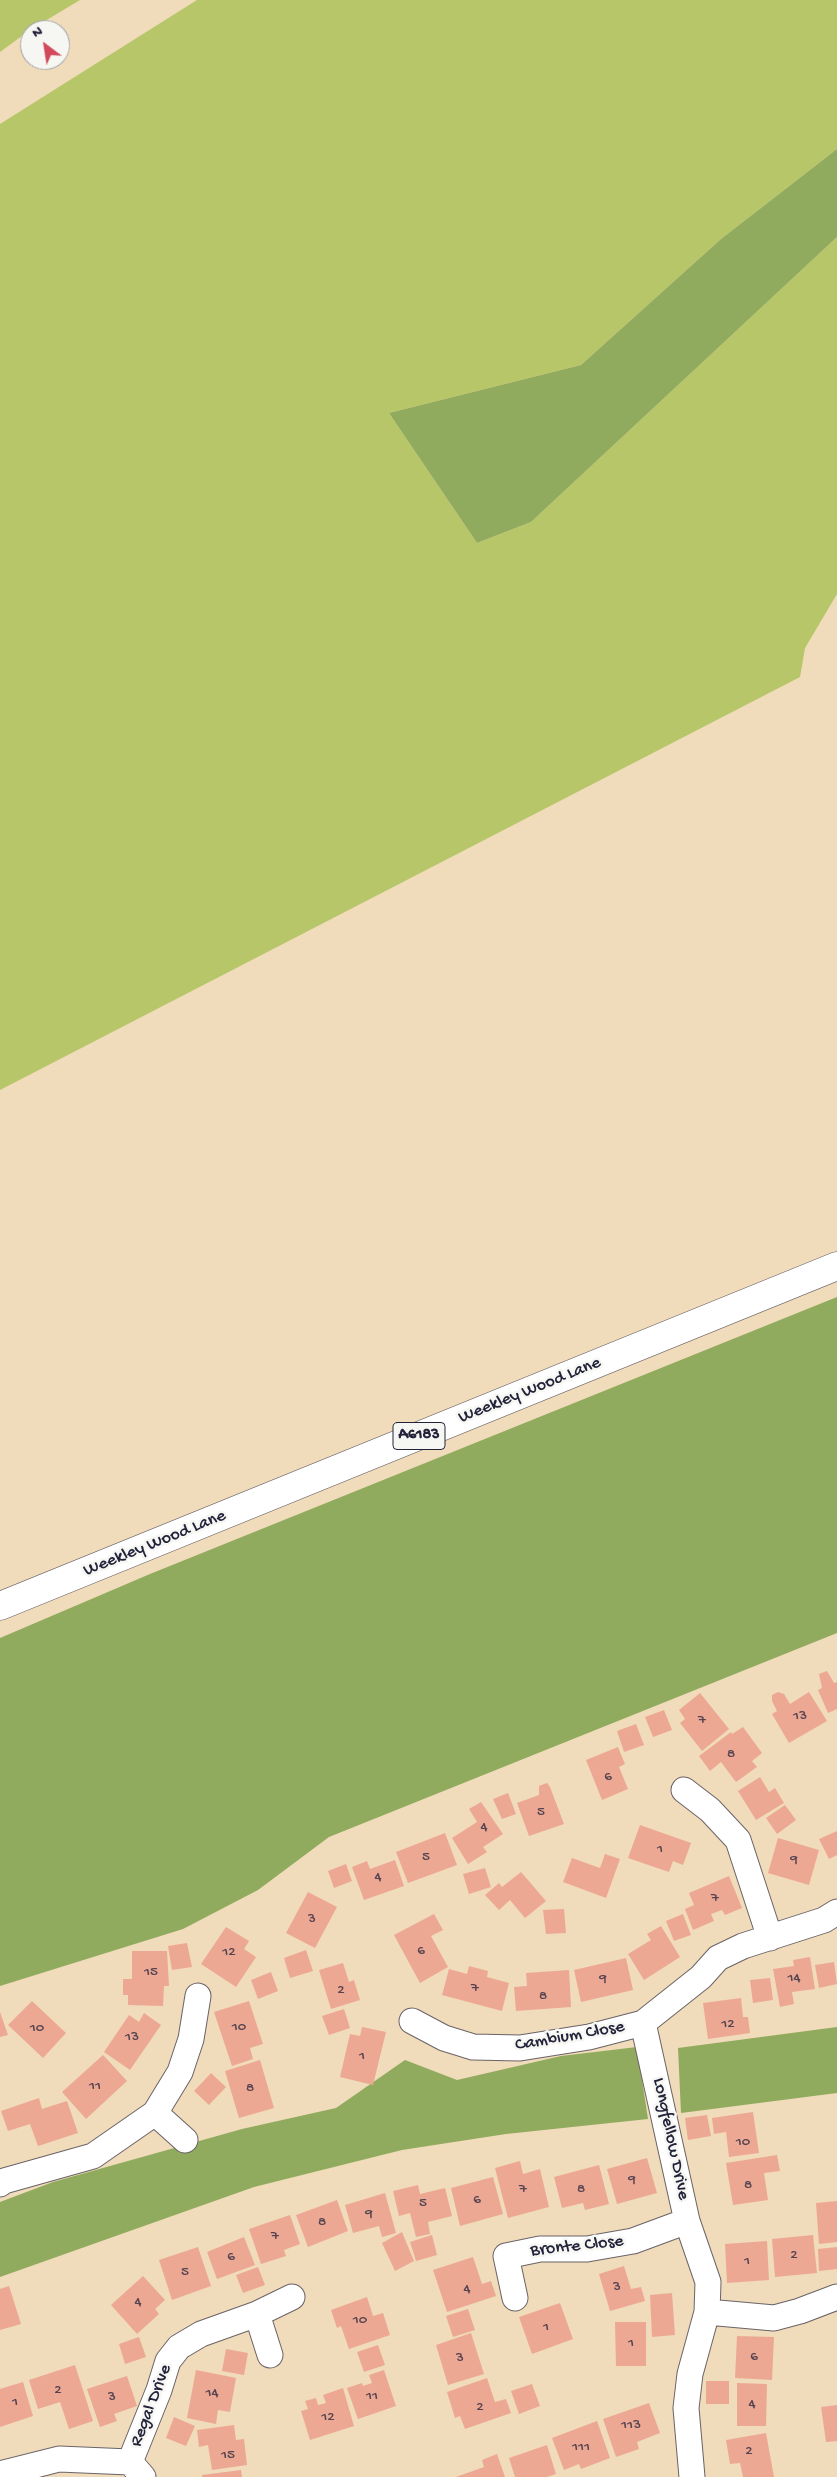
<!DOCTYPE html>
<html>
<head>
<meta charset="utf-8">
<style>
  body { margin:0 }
  #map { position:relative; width:837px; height:2477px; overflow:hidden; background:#f0dbba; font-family:"Gochi Hand",sans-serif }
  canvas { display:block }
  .north { position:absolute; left:20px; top:20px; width:50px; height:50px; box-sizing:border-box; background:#f6f6f2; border:1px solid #a1a1a9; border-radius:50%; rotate:329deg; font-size:14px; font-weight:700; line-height:20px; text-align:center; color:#22223b }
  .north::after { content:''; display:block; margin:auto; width:18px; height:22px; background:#d1495b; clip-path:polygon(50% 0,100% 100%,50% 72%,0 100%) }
</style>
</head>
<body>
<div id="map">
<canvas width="837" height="2477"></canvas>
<div class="north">N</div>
</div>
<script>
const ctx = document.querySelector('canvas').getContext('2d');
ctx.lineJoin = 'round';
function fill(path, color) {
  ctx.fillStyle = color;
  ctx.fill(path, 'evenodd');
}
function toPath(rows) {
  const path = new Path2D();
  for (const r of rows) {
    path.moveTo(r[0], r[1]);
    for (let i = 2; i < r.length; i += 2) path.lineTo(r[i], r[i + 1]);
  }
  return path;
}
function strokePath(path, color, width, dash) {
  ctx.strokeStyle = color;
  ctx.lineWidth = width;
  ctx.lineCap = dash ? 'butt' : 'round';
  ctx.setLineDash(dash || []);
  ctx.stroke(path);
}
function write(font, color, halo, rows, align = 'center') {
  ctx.font = font + ' "Gochi Hand",sans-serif';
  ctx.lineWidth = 5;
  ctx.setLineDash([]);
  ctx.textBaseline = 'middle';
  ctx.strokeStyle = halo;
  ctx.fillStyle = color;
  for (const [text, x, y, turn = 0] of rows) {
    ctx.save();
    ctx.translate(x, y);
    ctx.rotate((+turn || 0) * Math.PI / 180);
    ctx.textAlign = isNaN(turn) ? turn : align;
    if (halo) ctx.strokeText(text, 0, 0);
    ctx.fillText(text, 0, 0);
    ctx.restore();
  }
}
const green = toPath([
  [0,0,80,0,30,30,0,52],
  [197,0,837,0,837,149,721,239,581,365,389,413,477,543,531,522,837,237,837,594,805,648,800,677,0,1090,0,124]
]);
const forest = toPath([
  [837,149,837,237,531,522,477,543,389,413,581,365,721,239],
  [837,1297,837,1633,329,1837,258,1890,183,1929,0,1986,0,1638,150,1574],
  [837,2027,837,2093,681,2113,678,2048],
  [637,2047,648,2119,506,2134,402,2150,254,2187,0,2277,0,2202,53,2182,242,2129,336,2108,405,2060,457,2080,561,2056]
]);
const building = toPath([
  [827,1671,834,1683,837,1682,837,1709,828,1713,818,1690,822,1688,819,1674],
  [778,1692,784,1694,790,1704,809,1692,827,1721,789,1743,772,1714,777,1711,772,1701,772,1695],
  [700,1693,729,1729,702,1751,680,1723,685,1719,679,1710],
  [664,1710,672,1730,653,1737,645,1717],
  [636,1724,644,1745,624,1752,617,1731],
  [743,1727,762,1753,752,1761,757,1767,736,1782,721,1762,710,1771,699,1756,731,1732,732,1734],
  [618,1747,625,1764,619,1767,628,1789,602,1800,586,1760],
  [760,1777,769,1792,775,1788,784,1803,756,1820,738,1791],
  [547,1783,550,1787,564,1824,529,1836,517,1803,539,1795,539,1786],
  [508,1793,516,1814,502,1819,493,1799],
  [481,1802,503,1834,483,1847,487,1852,468,1864,452,1838,477,1822,469,1809],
  [785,1805,796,1820,777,1834,766,1818],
  [640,1825,691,1843,683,1865,673,1861,669,1872,628,1858],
  [837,1831,837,1855,829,1859,819,1839],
  [445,1833,457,1865,408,1883,396,1852],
  [778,1838,819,1850,809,1885,768,1873],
  [605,1854,620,1859,606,1898,563,1882,572,1858,600,1868],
  [395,1860,404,1886,364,1900,352,1867,367,1861,370,1869],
  [346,1864,352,1881,334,1888,328,1871],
  [485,1868,491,1887,469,1894,463,1874],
  [521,1872,546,1901,525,1918,510,1900,499,1910,485,1895,499,1883,502,1887],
  [729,1876,742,1908,725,1915,722,1910,711,1914,714,1921,693,1930,685,1909,694,1905,689,1893],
  [308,1892,337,1907,315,1948,286,1933],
  [564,1909,566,1933,546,1934,543,1910],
  [434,1914,443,1930,431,1936,448,1967,420,1983,394,1935],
  [683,1914,691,1935,674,1941,666,1921],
  [661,1926,680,1957,644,1980,628,1954,651,1940,647,1934],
  [226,1927,249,1941,244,1949,256,1957,236,1987,201,1964],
  [187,1943,192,1967,172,1970,168,1946],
  [306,1950,313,1971,290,1978,284,1958],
  [132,1951,167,1951,169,1986,164,1986,163,2006,128,2005,128,1995,123,1995,123,1979,132,1979],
  [810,1957,815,1989,792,1992,794,2004,780,2007,773,1969,794,1966,793,1960],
  [626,1958,633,1990,581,2002,574,1970],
  [834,1962,837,1984,819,1988,815,1965],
  [343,1963,349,1982,354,1980,360,2000,331,2009,319,1970],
  [469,1966,488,1971,487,1977,509,1983,502,2011,442,1995,449,1969,467,1974],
  [569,1970,571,2007,516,2011,514,1987,527,1986,526,1973],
  [271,1972,278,1991,258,1999,251,1980],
  [770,1978,773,2000,753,2003,750,1980],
  [741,1998,743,2017,748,2017,750,2033,708,2039,703,2003],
  [32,2001,66,2033,43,2058,8,2025],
  [249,2001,263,2044,250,2048,253,2059,232,2066,214,2012],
  [344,2009,350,2028,329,2035,322,2016],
  [0,2012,8,2035,0,2037],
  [144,2013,161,2025,130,2070,104,2052,129,2015,139,2022],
  [362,2027,386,2032,373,2085,340,2077,350,2034,360,2036],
  [103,2055,127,2081,86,2119,62,2092],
  [260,2060,274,2108,239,2118,225,2071],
  [211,2073,226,2087,209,2105,194,2091],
  [39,2098,42,2109,67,2101,78,2133,38,2146,30,2124,8,2131,1,2111],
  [753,2112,759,2153,729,2157,726,2132,714,2134,712,2118],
  [707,2115,711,2136,688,2140,685,2118],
  [777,2155,780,2171,764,2173,768,2200,733,2205,726,2163],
  [647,2158,657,2193,617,2204,607,2169],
  [520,2161,523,2174,540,2169,549,2207,508,2218,495,2168],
  [599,2165,609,2204,585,2210,583,2203,562,2208,554,2177],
  [493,2177,503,2214,460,2226,451,2188],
  [418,2185,420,2194,445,2188,452,2216,428,2222,430,2234,416,2237,410,2213,399,2216,393,2191],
  [385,2193,396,2233,382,2237,379,2226,353,2233,345,2205],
  [337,2200,348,2231,308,2247,296,2215],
  [837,2201,837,2242,819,2244,816,2203],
  [290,2215,300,2244,284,2250,286,2256,261,2264,249,2229],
  [402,2232,414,2261,395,2271,382,2243],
  [432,2235,437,2255,416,2261,410,2242],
  [813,2235,817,2273,775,2277,772,2239],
  [244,2237,255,2265,217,2279,207,2252],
  [767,2241,769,2280,727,2283,725,2244],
  [198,2247,211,2286,172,2300,159,2260],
  [837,2247,837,2269,819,2271,818,2249],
  [473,2257,482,2284,491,2281,496,2296,447,2312,433,2270],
  [624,2266,631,2289,641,2287,645,2301,610,2311,599,2274],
  [258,2267,265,2285,243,2293,236,2275],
  [143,2276,165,2300,155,2309,159,2314,137,2334,111,2305],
  [9,2286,21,2324,0,2330,0,2289],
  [672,2293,675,2335,652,2337,650,2295],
  [367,2297,373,2316,383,2313,390,2335,349,2349,341,2326,337,2328,331,2310],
  [560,2303,573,2339,532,2354,519,2317],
  [468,2309,475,2330,453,2337,446,2316],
  [615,2322,646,2322,646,2366,616,2366],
  [471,2333,484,2374,448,2385,436,2345],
  [737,2336,774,2337,772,2380,735,2378],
  [139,2337,146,2357,125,2364,119,2344],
  [378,2345,385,2365,364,2372,357,2352],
  [226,2349,248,2353,244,2375,222,2371],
  [75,2365,93,2421,69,2429,60,2402,38,2409,29,2380],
  [196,2370,236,2378,230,2412,218,2410,216,2424,187,2418],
  [384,2370,396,2406,358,2419,347,2388,362,2383,363,2386,372,2383,369,2375],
  [127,2376,137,2406,114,2414,117,2421,100,2427,87,2389],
  [487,2378,495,2402,506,2399,511,2413,465,2429,460,2416,455,2418,447,2392],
  [706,2381,729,2381,729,2404,706,2404],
  [23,2382,33,2416,0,2427,0,2389],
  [737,2383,767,2384,766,2426,737,2426],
  [532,2384,540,2406,519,2414,511,2391],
  [343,2388,354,2426,310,2440,301,2411,308,2409,305,2401,316,2398,318,2405,326,2403,323,2395],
  [649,2403,660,2433,637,2442,639,2449,616,2457,603,2419],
  [837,2405,837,2441,826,2442,821,2407],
  [174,2417,195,2426,186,2446,166,2438],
  [597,2421,610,2458,581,2469,579,2464,564,2470,552,2438],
  [234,2425,236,2440,244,2439,247,2465,212,2470,208,2445,199,2447,197,2430],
  [766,2433,774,2477,743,2477,740,2463,730,2464,726,2440],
  [547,2445,556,2474,547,2477,515,2477,509,2458],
  [497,2454,505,2477,456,2477,484,2467,482,2460],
  [241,2470,242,2477,202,2477,202,2475]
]);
const minor = toPath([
  [684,1790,710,1810,738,1840,770,1938],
  [412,2021,444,2038,473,2047,520,2048,589,2037,643,2023],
  [155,2113,185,2140],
  [0,2184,4,2181,93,2156,155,2113,180,2072,191,2039,198,1996],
  [515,2298,506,2256,540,2249,587,2249,633,2241,687,2221],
  [707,2312,774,2318,800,2311,837,2297],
  [257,2314,270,2355],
  [130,2462,143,2477],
  [0,2474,59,2459,130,2462,159,2390,168,2361,179,2347,201,2334,257,2314,292,2297],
  [692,2477,686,2408,690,2374,707,2312,708,2282,687,2221,643,2023,701,1977,718,1958,743,1946,824,1920,837,1912]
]);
const primary = toPath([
  [0,1606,837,1266]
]);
const numberNames = [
  ["13",800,1717],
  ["7",702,1721],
  ["8",731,1755],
  ["6",608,1778],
  ["5",541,1813],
  ["4",484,1828],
  ["1",660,1850],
  ["5",426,1858],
  ["9",794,1861],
  ["4",378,1878],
  ["7",715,1899],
  ["3",312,1920],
  ["6",421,1952],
  ["12",229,1953],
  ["15",151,1973],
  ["14",794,1979],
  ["9",603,1980],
  ["7",475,1989],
  ["2",341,1991],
  ["8",543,1997],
  ["12",728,2025],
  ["10",239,2028],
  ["10",37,2029],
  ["13",132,2038],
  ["1",362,2057],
  ["11",95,2087],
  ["8",250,2089],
  ["10",743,2143],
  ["9",632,2181],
  ["8",748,2186],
  ["7",523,2190],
  ["8",581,2190],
  ["6",477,2201],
  ["5",423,2204],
  ["9",369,2215],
  ["8",322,2223],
  ["7",275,2237],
  ["2",794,2256],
  ["6",231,2258],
  ["1",747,2262],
  ["5",185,2273],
  ["3",617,2288],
  ["4",467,2290],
  ["4",138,2303],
  ["10",360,2321],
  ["1",546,2328],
  ["1",631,2344],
  ["6",754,2358],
  ["3",460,2359],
  ["2",58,2391],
  ["14",212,2394],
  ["11",372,2397],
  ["3",112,2398],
  ["1",15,2403],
  ["4",752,2405],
  ["2",480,2408],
  ["12",328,2418],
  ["113",631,2426],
  ["111",581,2448],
  ["2",749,2452],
  ["15",228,2456]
];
const shields = [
  [419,1436,52]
];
const shieldNames = [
  ["A6183",419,1436]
];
const streetNames = [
  ["Weekley Wood Lane",530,1391,-22],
  ["Weekley Wood Lane",155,1544,-22],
  ["Cambium Close",570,2037,-10],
  ["Longfellow Drive",670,2139,78],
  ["Bronte Close",577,2247,-6],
  ["Regal Drive",152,2406,-69]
];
fill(green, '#b6c669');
fill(forest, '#90ab5d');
fill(building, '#eda893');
strokePath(minor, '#6a6367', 27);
strokePath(primary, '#6a6367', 29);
strokePath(minor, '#fff', 25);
strokePath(primary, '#fff', 28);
write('15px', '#554451', null, numberNames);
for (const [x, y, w] of shields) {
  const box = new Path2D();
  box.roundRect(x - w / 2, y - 13.5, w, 27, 4);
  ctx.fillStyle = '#f6f6f2';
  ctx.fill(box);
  strokePath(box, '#22223b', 1);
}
write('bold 16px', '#22223b', null, shieldNames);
write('18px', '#22223b', '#f6f6f2', streetNames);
</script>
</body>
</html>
